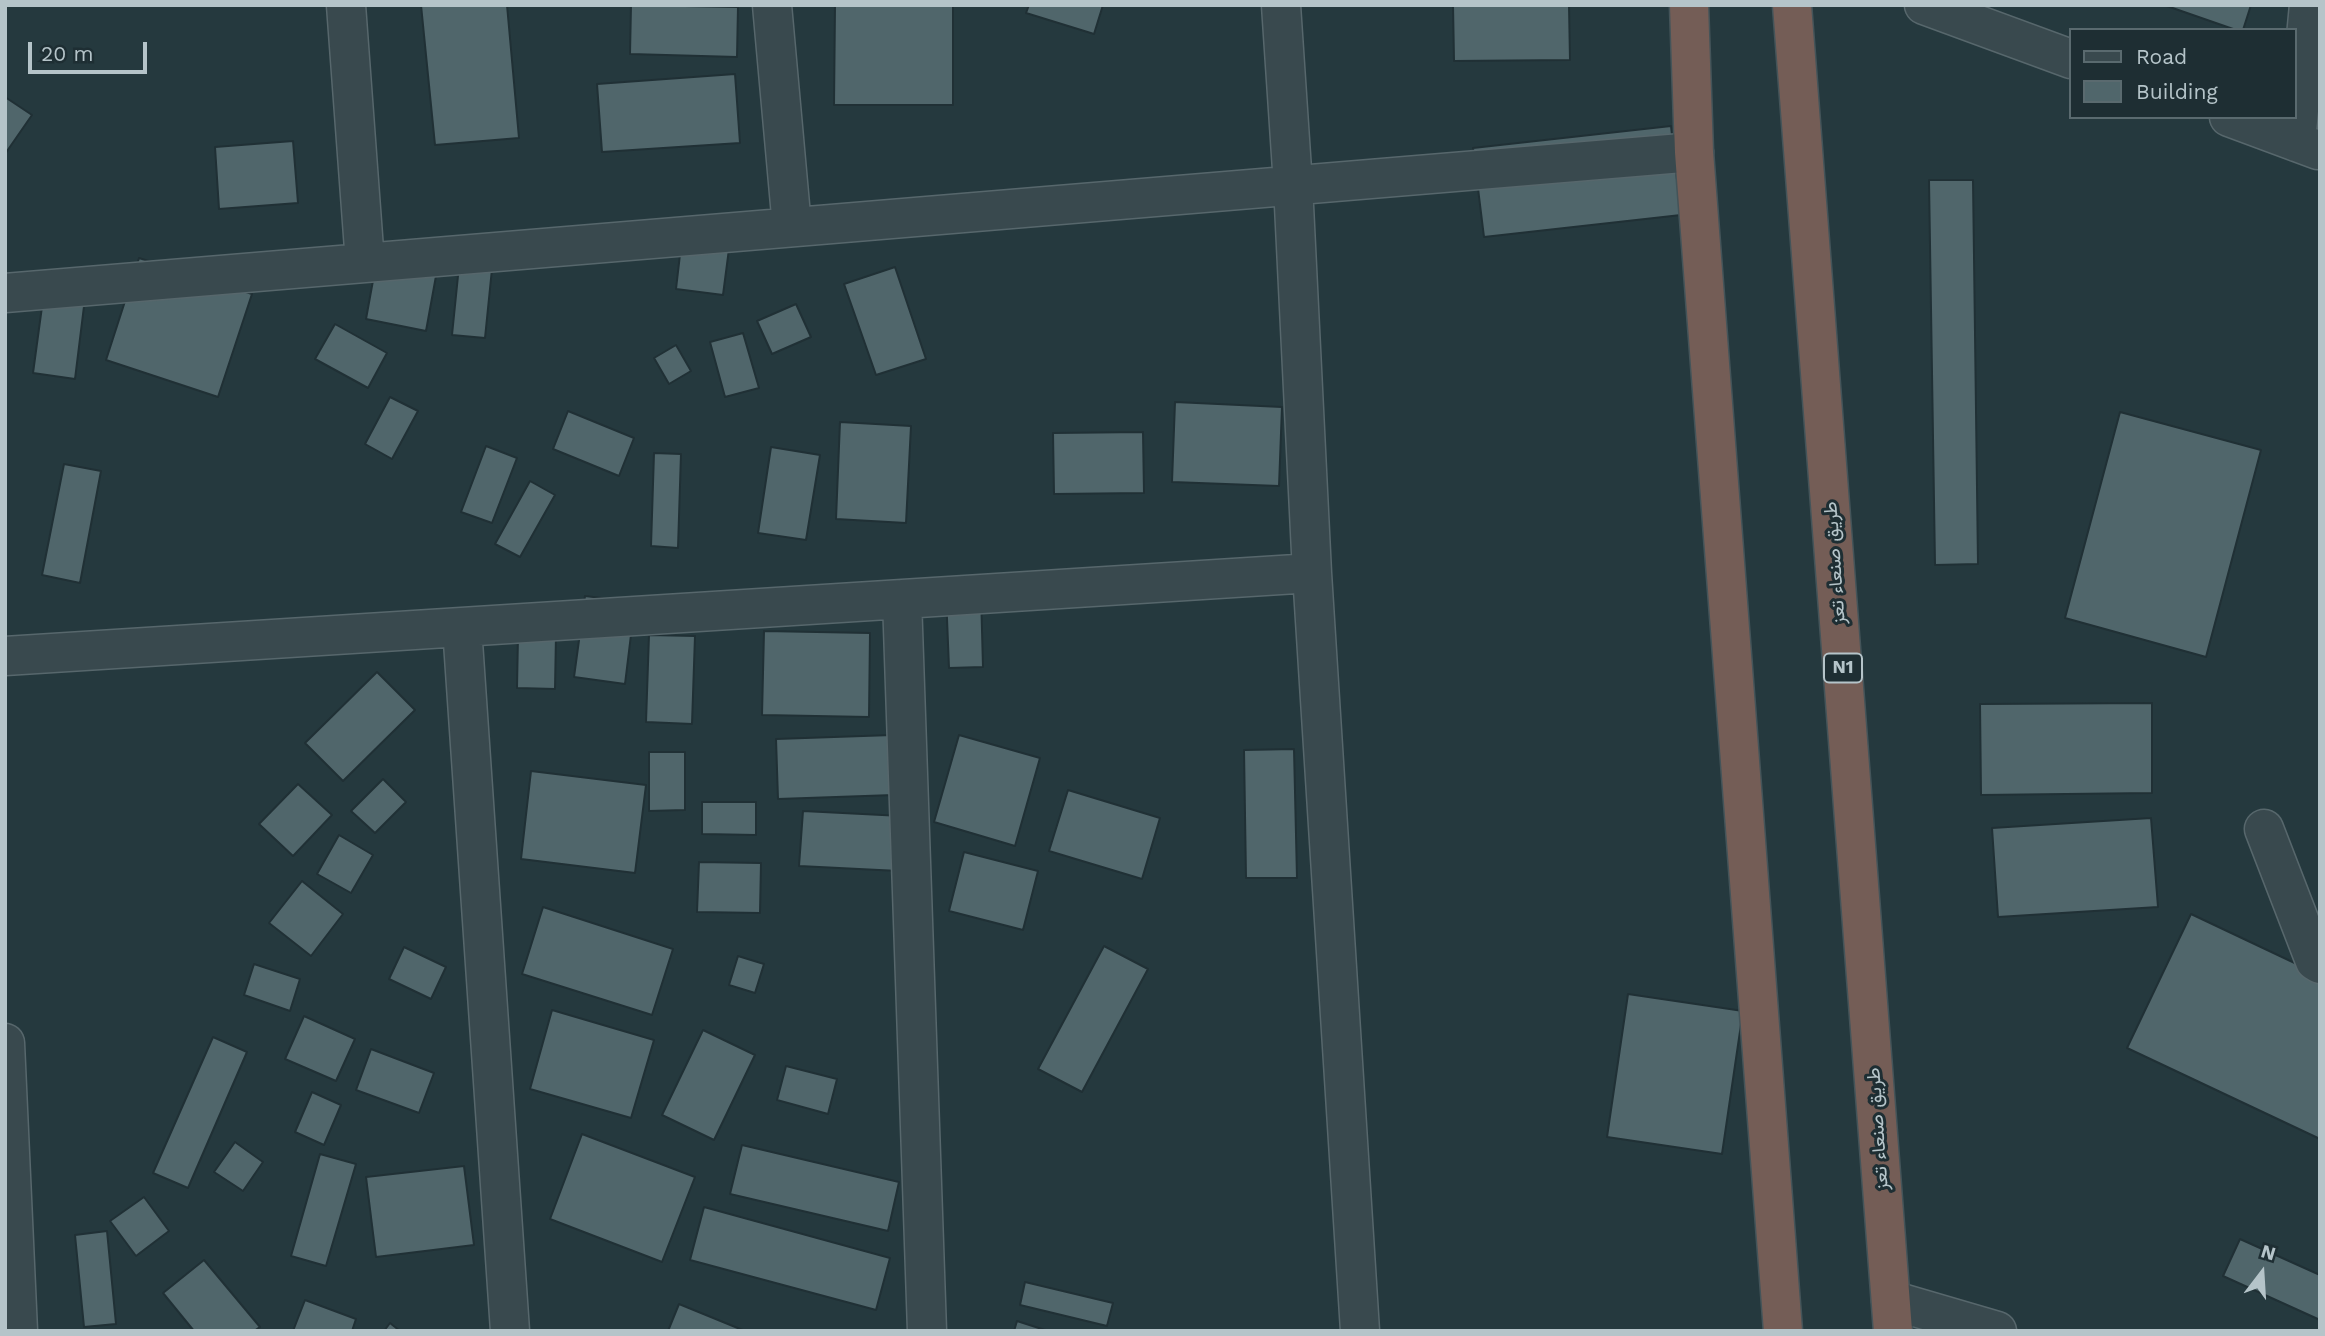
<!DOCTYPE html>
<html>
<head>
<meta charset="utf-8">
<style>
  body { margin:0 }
  #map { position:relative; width:2325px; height:1336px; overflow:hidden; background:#25393e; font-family:"Work Sans",sans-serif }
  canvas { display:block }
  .frame { position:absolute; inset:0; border:7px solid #b5c4c9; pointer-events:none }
  .legend { position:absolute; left:2069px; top:28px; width:228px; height:91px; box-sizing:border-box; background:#1e2e33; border:2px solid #5a6a6f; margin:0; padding:9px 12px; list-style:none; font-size:21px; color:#b5c4c9 }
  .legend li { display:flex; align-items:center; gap:14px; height:35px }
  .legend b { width:35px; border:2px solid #5a6a6f }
  .north { position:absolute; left:2227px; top:1238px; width:70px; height:70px; -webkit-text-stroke:5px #1e2e33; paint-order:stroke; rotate:17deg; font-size:19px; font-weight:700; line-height:28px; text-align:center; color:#b5c4c9 }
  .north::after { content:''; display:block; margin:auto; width:24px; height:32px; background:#b5c4c9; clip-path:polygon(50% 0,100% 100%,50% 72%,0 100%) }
  .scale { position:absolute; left:28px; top:42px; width:119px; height:32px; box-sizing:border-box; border:4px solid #b5c4c9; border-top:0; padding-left:9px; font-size:21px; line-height:24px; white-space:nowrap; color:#b5c4c9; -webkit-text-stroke:5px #1e2e33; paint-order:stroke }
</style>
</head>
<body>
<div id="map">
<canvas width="2325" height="1336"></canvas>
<div class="frame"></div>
<ul class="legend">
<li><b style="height:9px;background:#39494e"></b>Road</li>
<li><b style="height:19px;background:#50666b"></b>Building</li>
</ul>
<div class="north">N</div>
<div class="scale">20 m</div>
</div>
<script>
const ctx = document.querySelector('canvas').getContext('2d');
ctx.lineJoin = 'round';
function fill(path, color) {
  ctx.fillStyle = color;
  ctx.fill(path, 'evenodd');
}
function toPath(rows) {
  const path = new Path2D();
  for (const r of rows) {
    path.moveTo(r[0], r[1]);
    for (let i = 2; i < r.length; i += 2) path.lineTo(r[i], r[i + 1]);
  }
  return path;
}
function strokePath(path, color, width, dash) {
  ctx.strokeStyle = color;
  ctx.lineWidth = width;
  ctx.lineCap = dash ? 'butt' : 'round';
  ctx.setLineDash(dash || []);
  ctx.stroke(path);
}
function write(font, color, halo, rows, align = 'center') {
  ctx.font = font + ' "Work Sans",Vazirmatn,sans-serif';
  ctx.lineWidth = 6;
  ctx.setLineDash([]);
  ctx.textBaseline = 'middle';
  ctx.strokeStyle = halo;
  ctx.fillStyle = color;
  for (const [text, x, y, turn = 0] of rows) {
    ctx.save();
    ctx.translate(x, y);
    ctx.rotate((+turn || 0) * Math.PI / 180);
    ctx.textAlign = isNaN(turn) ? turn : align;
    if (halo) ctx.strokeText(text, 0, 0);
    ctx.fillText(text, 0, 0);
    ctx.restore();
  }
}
const building = toPath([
  [421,5,507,5,519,138,435,145,421,5],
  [631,5,738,7,737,57,630,54,631,5],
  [835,5,953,5,953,105,834,105,835,5],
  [1029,5,1103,5,1094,34,1026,13,1029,5],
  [1453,5,1569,5,1570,60,1454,61,1453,5],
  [2164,5,2251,5,2243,30,2236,30,2164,5],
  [735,74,740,143,602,152,597,84,735,74],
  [5,97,32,115,5,154,5,97],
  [1671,126,1681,215,1484,237,1473,148,1671,126],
  [293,141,298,203,219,209,215,147,293,141],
  [1929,180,1973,180,1978,564,1935,565,1929,180],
  [684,220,732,226,723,295,676,289,684,220],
  [378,253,438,265,426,331,366,319,378,253],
  [460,256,493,259,485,338,452,335,460,256],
  [139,258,252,294,218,397,106,360,139,258],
  [895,267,926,359,876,375,844,284,895,267],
  [46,277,87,282,75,379,33,373,46,277],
  [796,304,811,337,772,354,757,321,796,304],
  [335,324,387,353,368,388,315,359,335,324],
  [743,333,759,388,725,397,710,342,743,333],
  [676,345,691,371,669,384,654,358,676,345],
  [390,397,418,411,392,459,365,444,390,397],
  [1175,402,1282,407,1279,486,1172,482,1175,402],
  [568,411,634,438,619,476,553,449,568,411],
  [2120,412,2261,450,2206,657,2065,618,2120,412],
  [840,422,911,426,906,523,836,519,840,422],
  [1143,432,1144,493,1054,494,1053,433,1143,432],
  [486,446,517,458,492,523,461,512,486,446],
  [771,447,820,455,806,540,758,533,771,447],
  [654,453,681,454,678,548,651,546,654,453],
  [64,464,101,471,80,583,42,575,64,464],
  [530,481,555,495,520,557,495,544,530,481],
  [981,593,983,667,949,668,946,594,981,593],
  [585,596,635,602,625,684,574,677,585,596],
  [764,631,870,633,869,717,762,715,764,631],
  [518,635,556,635,555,689,517,688,518,635],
  [649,635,695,636,692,724,646,722,649,635],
  [377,672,415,710,343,781,305,743,377,672],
  [2152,703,2152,793,1981,795,1980,704,2152,703],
  [892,735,894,795,778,799,776,739,892,735],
  [959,735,1040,758,1015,846,934,822,959,735],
  [1294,749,1297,878,1246,878,1244,750,1294,749],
  [649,752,685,752,685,810,649,811,649,752],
  [531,771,646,785,635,873,521,859,531,771],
  [383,779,406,802,375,833,351,811,383,779],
  [298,784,332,815,293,856,259,824,298,784],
  [1068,790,1160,818,1142,879,1049,851,1068,790],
  [702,802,756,802,756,835,702,834,702,802],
  [803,811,902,816,899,871,799,866,803,811],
  [2151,818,2158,907,1998,917,1992,828,2151,818],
  [339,835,373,855,351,893,317,874,339,835],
  [964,852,1038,871,1023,930,949,911,964,852],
  [699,862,761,863,760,913,697,912,699,862],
  [302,881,343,914,311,956,269,923,302,881],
  [543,907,673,949,652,1015,522,974,543,907],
  [2191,914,2320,975,2320,1139,2127,1048,2191,914],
  [1104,946,1148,969,1082,1092,1038,1069,1104,946],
  [404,947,446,967,431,999,389,979,404,947],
  [738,956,764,964,755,993,729,985,738,956],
  [254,964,300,979,290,1011,244,995,254,964],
  [1628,994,1743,1011,1722,1154,1607,1137,1628,994],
  [552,1010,654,1040,631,1118,530,1089,552,1010],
  [304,1016,355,1039,336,1081,285,1059,304,1016],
  [703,1030,755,1055,714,1140,662,1115,703,1030],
  [213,1037,247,1052,188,1188,153,1173,213,1037],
  [371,1049,434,1073,419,1113,356,1090,371,1049],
  [786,1066,837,1079,828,1114,777,1100,786,1066],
  [312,1092,341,1105,324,1145,295,1132,312,1092],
  [582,1134,695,1177,662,1262,550,1219,582,1134],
  [235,1142,263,1162,243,1191,214,1172,235,1142],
  [742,1145,899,1182,888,1231,730,1194,742,1145],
  [320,1154,356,1164,326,1266,291,1256,320,1154],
  [464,1166,474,1245,376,1257,366,1177,464,1166],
  [144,1197,169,1231,136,1256,110,1221,144,1197],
  [704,1207,890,1258,876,1310,690,1260,704,1207],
  [107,1231,116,1324,84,1327,75,1235,107,1231],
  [2240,1239,2320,1275,2320,1320,2223,1276,2240,1239],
  [204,1260,260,1327,254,1331,194,1331,163,1293,204,1260],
  [1025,1282,1113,1303,1107,1326,1020,1305,1025,1282],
  [305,1300,356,1319,352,1331,293,1331,305,1300],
  [679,1304,745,1331,668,1331,679,1304],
  [1017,1321,1048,1331,1014,1331,1017,1321],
  [390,1323,400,1331,384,1331,390,1323]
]);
const street = toPath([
  [346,5,365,263],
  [772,5,792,227],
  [1924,5,2071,59],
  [2229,117,2318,150],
  [2296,142,2309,5],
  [5,293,1694,152],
  [1312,573,1360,1331],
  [902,599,927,1331],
  [462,627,510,1331],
  [5,656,1312,573,1293,185,1281,5],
  [2264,829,2315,961,2320,964],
  [5,1043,18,1331],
  [1891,1300,1997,1331]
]);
const highway = toPath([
  [1689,5,1694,152,1783,1331],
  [1792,5,1893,1331]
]);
const shields = [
  [1843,668,38]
];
const shieldNames = [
  ["N1",1843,668]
];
const streetNames = [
  ["طريق صنعاء تعز",1835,563,-94],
  ["طريق صنعاء تعز",1878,1129,-94]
];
fill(building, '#50666b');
strokePath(building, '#203035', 2);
strokePath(street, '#57676c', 41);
strokePath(highway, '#445459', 41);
strokePath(street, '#39494e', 38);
strokePath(highway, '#745d56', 38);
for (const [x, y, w] of shields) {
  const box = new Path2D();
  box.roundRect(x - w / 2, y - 14.5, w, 29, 5);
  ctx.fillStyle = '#1e2e33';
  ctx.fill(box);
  strokePath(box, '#b5c4c9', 2);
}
write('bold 18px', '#b5c4c9', null, shieldNames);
write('19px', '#b5c4c9', '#1e2e33', streetNames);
</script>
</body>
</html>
